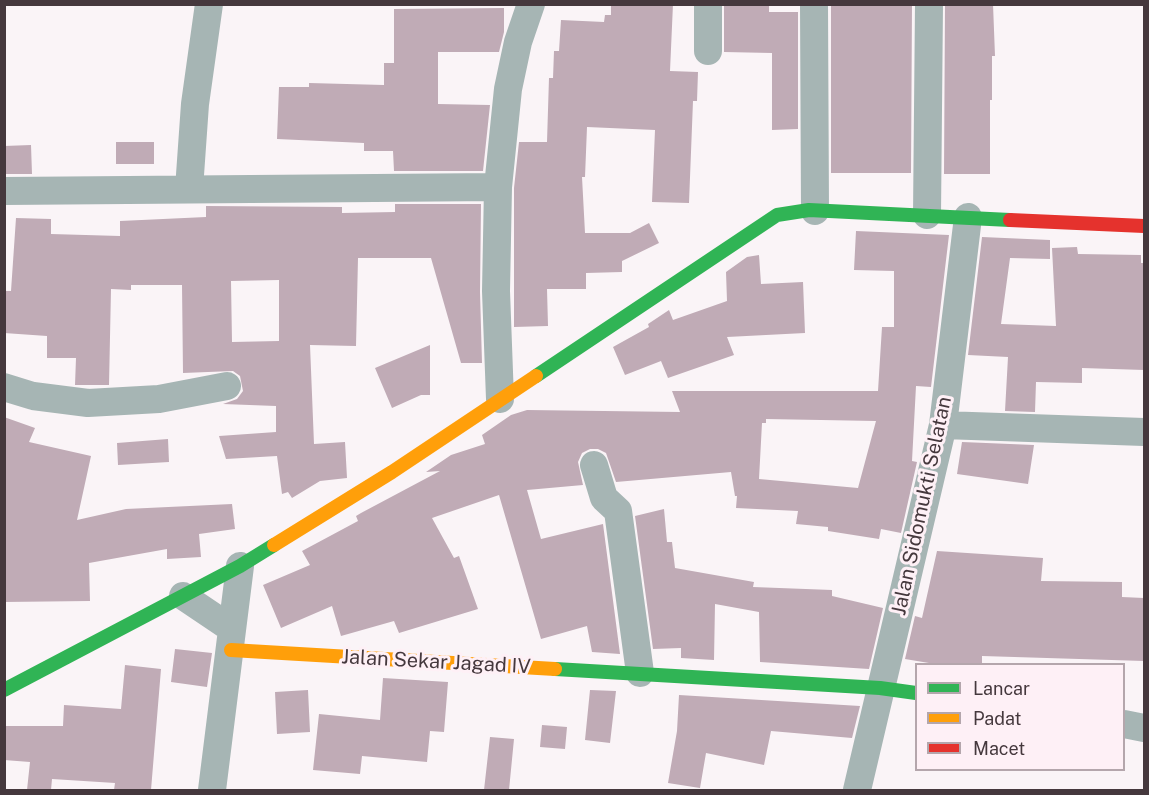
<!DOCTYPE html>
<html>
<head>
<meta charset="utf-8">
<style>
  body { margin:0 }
  #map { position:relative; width:1149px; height:795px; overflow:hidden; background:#faf4f7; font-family:"Public Sans",sans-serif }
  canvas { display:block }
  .frame { position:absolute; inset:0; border:6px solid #45383d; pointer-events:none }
  .legend { position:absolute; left:915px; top:663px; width:210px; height:108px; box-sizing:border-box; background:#fef0f6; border:2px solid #b4a6ac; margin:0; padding:8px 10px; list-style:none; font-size:18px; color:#45383d }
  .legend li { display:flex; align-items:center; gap:12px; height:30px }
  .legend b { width:30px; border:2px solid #b4a6ac }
</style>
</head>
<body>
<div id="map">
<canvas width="1149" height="795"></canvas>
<div class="frame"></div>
<ul class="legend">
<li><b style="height:8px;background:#30b455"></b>Lancar</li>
<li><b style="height:8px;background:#ff9f0a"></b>Padat</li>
<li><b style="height:8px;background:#e5322d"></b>Macet</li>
</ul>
</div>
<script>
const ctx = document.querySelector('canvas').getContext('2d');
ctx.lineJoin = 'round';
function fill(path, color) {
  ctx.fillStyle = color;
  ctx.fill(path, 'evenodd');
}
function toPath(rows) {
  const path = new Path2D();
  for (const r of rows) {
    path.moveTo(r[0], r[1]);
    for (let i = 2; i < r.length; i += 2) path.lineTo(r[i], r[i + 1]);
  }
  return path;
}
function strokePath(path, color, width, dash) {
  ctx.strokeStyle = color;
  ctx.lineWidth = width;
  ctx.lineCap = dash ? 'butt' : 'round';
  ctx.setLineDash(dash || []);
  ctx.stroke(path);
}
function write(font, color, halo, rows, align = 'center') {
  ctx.font = font + ' "Public Sans",sans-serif';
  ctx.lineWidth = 6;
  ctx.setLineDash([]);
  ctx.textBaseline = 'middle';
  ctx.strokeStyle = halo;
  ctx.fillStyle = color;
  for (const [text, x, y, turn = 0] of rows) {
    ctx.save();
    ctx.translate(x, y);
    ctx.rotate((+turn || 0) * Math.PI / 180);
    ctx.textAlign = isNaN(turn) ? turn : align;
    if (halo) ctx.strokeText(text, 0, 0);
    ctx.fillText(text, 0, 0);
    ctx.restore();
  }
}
const building = toPath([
  [611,4,673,4,670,71,698,72,697,101,693,101,689,203,652,202,655,130,587,127,585,177,582,177,585,233,630,233,649,223,659,243,622,261,622,272,586,273,586,289,547,289,548,326,514,327,514,188,519,142,547,142,549,78,553,78,554,51,559,51,561,20,604,22,605,15,611,15],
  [724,4,769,4,769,12,798,12,798,129,772,130,772,53,724,52],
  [831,4,912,4,911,173,831,173],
  [945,4,993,4,995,56,992,56,992,100,990,100,990,174,944,174],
  [504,8,504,32,499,52,438,52,438,104,490,105,483,171,394,171,393,151,364,151,364,143,277,139,279,87,309,87,309,83,384,85,384,63,394,63,394,9],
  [116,142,154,142,154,164,116,164],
  [31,145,32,174,4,174,4,146],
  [395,204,481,204,480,292,482,363,461,363,431,258,358,258,356,346,310,345,314,444,345,442,347,478,320,481,292,498,288,492,282,494,277,456,226,459,219,436,276,432,276,406,223,404,237,399,243,391,240,376,233,371,183,373,182,285,131,285,131,290,111,289,109,385,75,385,76,358,47,358,47,336,4,333,4,291,11,291,16,218,51,219,51,234,120,236,120,221,206,217,206,206,342,207,342,213,395,212],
  [279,280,279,341,232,342,231,281],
  [856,231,949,235,931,387,916,386,912,461,917,462,901,533,881,529,879,539,828,531,828,527,796,524,798,511,736,508,737,496,735,496,731,472,616,482,606,453,598,449,590,449,582,453,578,462,583,485,527,490,541,539,603,524,620,654,592,652,587,626,541,639,499,495,432,518,454,558,459,556,478,609,399,633,394,621,341,636,332,606,281,628,263,585,310,565,302,551,358,521,356,516,361,513,440,471,426,472,451,455,485,444,482,435,511,415,527,410,680,412,672,391,878,391,882,327,894,327,894,271,854,270],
  [766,419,876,421,858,488,759,479,762,423,766,423],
  [982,237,1050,240,1050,259,1010,258,1001,324,1056,326,1052,248,1077,247,1078,254,1141,255,1141,263,1144,263,1144,370,1082,368,1082,383,1036,382,1035,412,1005,411,1008,357,968,355],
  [759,255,761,284,803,282,805,333,727,337,734,355,668,378,661,361,625,375,613,347,649,327,648,324,669,310,673,320,727,301,726,272,747,257],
  [430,345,430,395,421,395,392,408,375,368],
  [4,417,35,428,29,442,91,456,77,520,126,509,232,504,235,529,199,534,201,557,167,559,167,549,89,563,90,601,4,602],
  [168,439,169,462,118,465,117,443],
  [962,442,1034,445,1028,484,957,474],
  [664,509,667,542,672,542,675,568,754,582,753,587,832,590,832,596,883,608,869,669,760,662,759,612,715,604,714,660,681,658,681,648,653,649,635,516],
  [937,551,1043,558,1041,581,1122,582,1122,597,1144,598,1144,661,982,656,982,664,935,664,905,659,915,616,922,618],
  [175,649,212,653,207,687,171,682],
  [125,665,161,669,151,790,114,790,115,783,52,779,51,790,27,790,30,762,4,760,4,726,63,726,64,705,121,709],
  [383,678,448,682,444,732,430,731,427,762,362,756,360,774,313,770,319,714,380,720],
  [308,690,310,732,277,734,275,692],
  [590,690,616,691,610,743,585,740],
  [679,695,860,706,852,738,771,731,764,765,706,753,700,788,668,783,677,731],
  [542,725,567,727,565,749,540,747],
  [490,737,514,739,509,790,484,790]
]);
const street = toPath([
  [708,4,708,51],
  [814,4,815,211],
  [189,189,195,104,209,4],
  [4,191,498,187],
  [927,215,929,4],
  [4,387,33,396,88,403,159,399,227,386],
  [500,399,496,291,498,187,508,89,518,42,531,4],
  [943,425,1144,432],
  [594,465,604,498,618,511,640,673],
  [183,596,232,629],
  [1124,724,1144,728],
  [212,790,240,566],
  [857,790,943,425,968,217]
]);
const fast = toPath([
  [536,376,777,215,809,210,1010,220],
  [555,669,880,688,916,693],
  [4,690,240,566,274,545]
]);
const slow = toPath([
  [274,545,392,472,536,376],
  [231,650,555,669]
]);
const jam = toPath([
  [1010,220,1144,226]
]);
const streetNames = [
  ["Jalan Sidomukti Selatan",922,506,-78],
  ["Jalan Sekar Jagad IV",436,662,3]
];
fill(building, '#c0abb6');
strokePath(street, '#a6b5b4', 28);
strokePath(fast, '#30b455', 14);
strokePath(slow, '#ff9f0a', 14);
strokePath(jam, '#e5322d', 14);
write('20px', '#45383d', '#fef0f6', streetNames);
</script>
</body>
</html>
